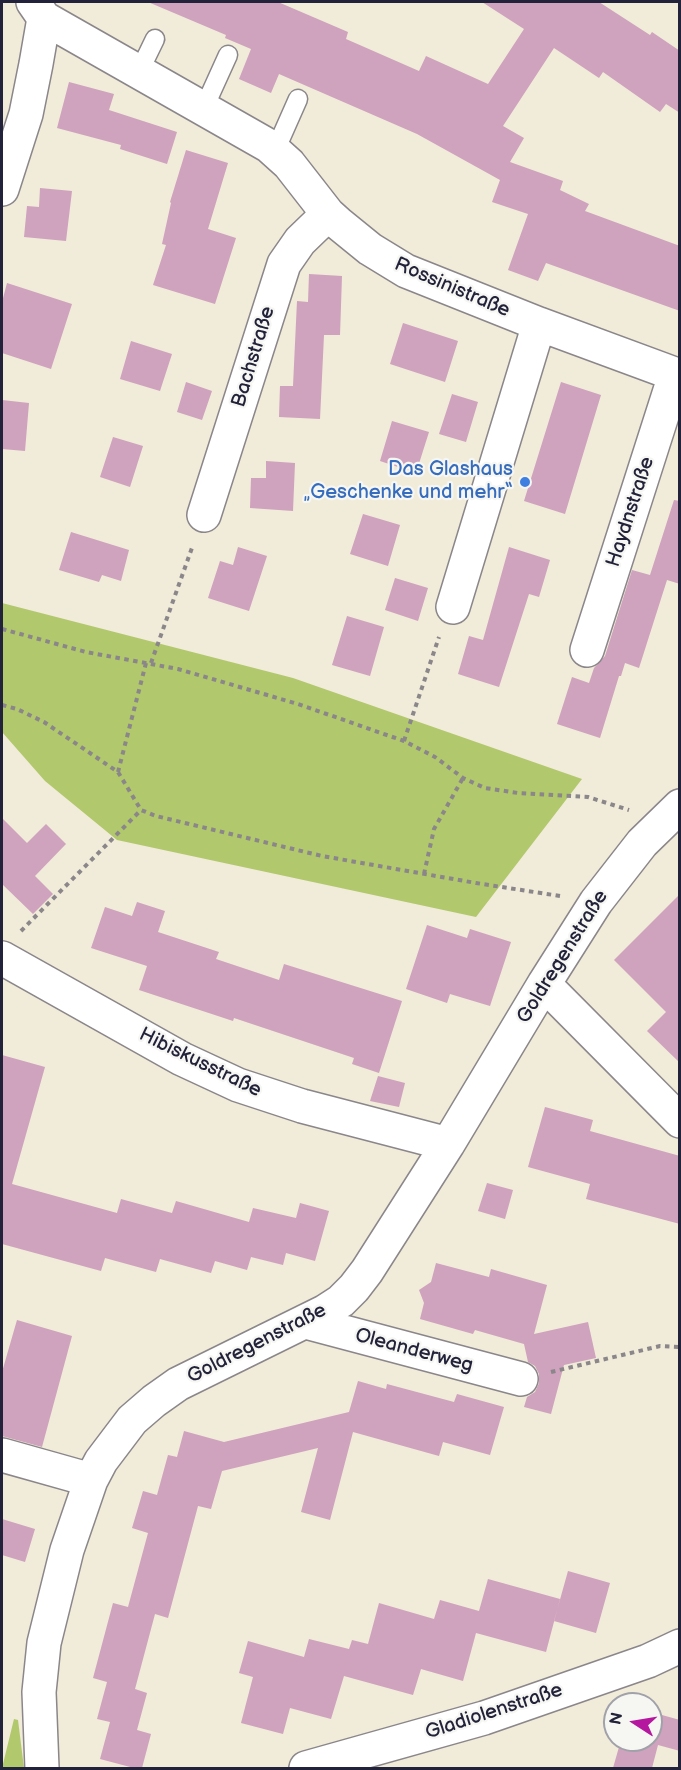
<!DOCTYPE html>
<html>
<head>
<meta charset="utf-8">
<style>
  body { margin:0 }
  #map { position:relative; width:681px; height:1770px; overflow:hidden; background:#f1ebd9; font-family:"Balsamiq Sans",sans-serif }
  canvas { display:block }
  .frame { position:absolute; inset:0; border:3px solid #22223b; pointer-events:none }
  .north { position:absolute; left:603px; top:1692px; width:60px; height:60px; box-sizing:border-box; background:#f6f6f2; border:2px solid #a1a1a9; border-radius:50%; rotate:282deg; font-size:16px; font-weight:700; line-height:24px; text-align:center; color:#22223b }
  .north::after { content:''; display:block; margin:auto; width:21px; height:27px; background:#b5179e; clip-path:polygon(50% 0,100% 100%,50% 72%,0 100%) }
</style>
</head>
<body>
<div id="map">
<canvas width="681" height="1770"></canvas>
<div class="frame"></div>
<div class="north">N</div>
</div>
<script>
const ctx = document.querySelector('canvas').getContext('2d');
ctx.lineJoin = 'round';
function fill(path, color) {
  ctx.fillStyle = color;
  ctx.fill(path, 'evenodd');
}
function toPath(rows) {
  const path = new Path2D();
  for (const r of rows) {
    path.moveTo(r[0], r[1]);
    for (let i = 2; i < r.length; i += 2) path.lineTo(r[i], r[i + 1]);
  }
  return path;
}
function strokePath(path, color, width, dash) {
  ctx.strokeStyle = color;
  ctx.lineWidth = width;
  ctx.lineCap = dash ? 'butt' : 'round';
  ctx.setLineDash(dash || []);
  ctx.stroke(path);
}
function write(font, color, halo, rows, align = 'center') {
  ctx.font = font + ' "Balsamiq Sans",sans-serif';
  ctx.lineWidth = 4.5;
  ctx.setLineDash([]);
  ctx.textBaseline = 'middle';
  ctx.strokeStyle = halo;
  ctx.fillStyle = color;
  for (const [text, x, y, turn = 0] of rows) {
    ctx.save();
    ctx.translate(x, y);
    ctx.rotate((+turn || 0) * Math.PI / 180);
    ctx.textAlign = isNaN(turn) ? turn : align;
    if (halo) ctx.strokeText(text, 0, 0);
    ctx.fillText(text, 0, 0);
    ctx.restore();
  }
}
const green = toPath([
  [2,603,293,678,582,779,476,917,117,840,45,781,2,732],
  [14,1719,18,1720,24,1768,2,1768]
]);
const building = toPath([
  [148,2,278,2,348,32,346,39,419,71,426,56,488,84,524,29,482,2,599,2,650,35,652,32,680,51,680,113,666,104,660,112,603,72,599,78,554,48,503,126,524,138,510,162,563,181,560,190,589,204,585,211,680,246,680,311,546,263,538,281,508,270,528,214,492,202,500,180,417,134,279,74,271,93,239,79,251,49,225,38,226,35],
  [69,82,114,94,109,110,177,132,167,164,120,149,121,145,57,128],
  [186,150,228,163,208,229,236,238,215,304,153,285,166,245,162,244,171,203,170,202],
  [40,188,72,191,66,241,24,237,27,206,39,207],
  [309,274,342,276,340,335,324,335,320,419,279,417,280,386,293,386,297,301,308,302],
  [7,283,72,304,51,369,2,353,2,302],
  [403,323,458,341,445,382,390,364],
  [131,341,172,354,160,391,120,379],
  [186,382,212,391,202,420,177,412],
  [561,382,601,395,565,514,524,501],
  [452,394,478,402,466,442,439,434],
  [2,400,29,403,25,451,2,449],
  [392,421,429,432,416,473,380,461],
  [113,437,143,446,130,487,100,477],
  [266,461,295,463,293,511,250,508,251,478,266,478],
  [674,500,680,501,680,584,667,580,639,668,625,663,621,676,619,676,600,738,557,724,572,677,589,683,594,668,605,656,632,570,650,575],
  [363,514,400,525,388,566,350,554],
  [71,532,129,550,121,581,102,575,99,582,59,570],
  [238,547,267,556,249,611,208,598,220,561,233,565],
  [509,547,550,560,539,597,529,594,499,687,458,674,469,636,483,640],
  [395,578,428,588,418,621,385,610],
  [347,616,384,627,370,676,332,665],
  [2,818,27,843,46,824,66,844,35,876,53,894,33,914,2,884],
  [680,894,680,1063,647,1031,666,1012,614,960],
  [137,902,165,911,158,932,219,952,216,959,279,980,284,964,402,1001,379,1073,352,1064,354,1058,234,1018,233,1021,139,990,147,966,91,948,105,907,132,916],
  [427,925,467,938,470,929,511,942,490,1006,450,994,447,1003,406,989],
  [2,1055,45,1067,12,1184,117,1213,121,1199,172,1213,176,1201,249,1222,253,1208,296,1218,300,1203,329,1211,315,1261,286,1253,283,1265,251,1257,247,1270,215,1261,211,1273,160,1259,156,1272,105,1258,101,1271,2,1244],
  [378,1076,405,1083,399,1107,370,1101],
  [545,1107,593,1120,590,1131,680,1156,680,1224,586,1199,590,1184,528,1167],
  [487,1183,513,1190,505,1219,478,1211],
  [436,1263,489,1277,491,1269,547,1285,534,1334,588,1322,596,1358,564,1365,551,1414,524,1407,527,1397,535,1392,539,1383,539,1374,535,1366,528,1362,524,1344,475,1330,473,1334,420,1319,424,1303,419,1290,431,1282],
  [17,1320,72,1336,42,1447,2,1436,2,1372],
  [358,1381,386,1389,387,1384,454,1402,457,1394,504,1407,490,1455,443,1442,439,1456,353,1432,330,1520,301,1512,318,1448,222,1471,211,1509,198,1506,168,1618,155,1614,135,1689,147,1693,137,1730,151,1734,142,1768,134,1768,100,1759,110,1722,97,1719,107,1682,93,1678,113,1603,128,1607,148,1533,132,1528,143,1491,157,1495,168,1455,177,1457,184,1431,224,1442,349,1412],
  [2,1519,35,1529,25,1562,2,1555],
  [568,1571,610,1583,596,1633,554,1621],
  [488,1579,560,1599,546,1652,476,1633,463,1681,421,1669,413,1695,344,1676,331,1719,290,1708,283,1734,241,1723,253,1677,239,1673,248,1641,304,1657,309,1639,349,1649,352,1640,368,1644,379,1603,434,1619,440,1600,479,1611],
  [651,1712,680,1720,680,1751,658,1745,652,1768,613,1768,621,1740,651,1740]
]);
const path = toPath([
  [2,629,86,652,178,669,298,704,404,741,435,757,463,778,485,788,518,793,588,797,629,810],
  [151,663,193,545],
  [2,705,17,709,44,722,118,772,141,810,156,816,322,856,476,883,560,896],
  [404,741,439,637],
  [118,772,146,663],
  [424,874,434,829,463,778],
  [21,931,141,810],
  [551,1372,660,1346,680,1347]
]);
const lane = toPath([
  [139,72,155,39],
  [204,108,228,55],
  [275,151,298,99]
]);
const street = toPath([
  [44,18,269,146,289,164,328,214,338,223,370,249,406,271,539,324,680,376],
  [2,189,26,114,36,64,44,18,33,2],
  [204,515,284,264,300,241,328,214],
  [453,607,539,324],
  [587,650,675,375],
  [2,958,182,1059,238,1085,302,1106,448,1144],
  [544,984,680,1121],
  [306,1322,521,1379],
  [2,1455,91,1480],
  [42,1768,39,1692,44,1643,67,1550,91,1480,101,1461,132,1420,154,1401,178,1384,324,1312,341,1301,354,1288,367,1271,448,1144,544,984,596,902,642,843,680,806],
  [306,1768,484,1718,648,1661,680,1646]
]);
const markers = [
  [525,482,6,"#3f7fe0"]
];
const streetNames = [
  ["Rossinistraße",452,288,23],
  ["Bachstraße",254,357,-73],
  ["Haydnstraße",631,512,-72],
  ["Goldregenstraße",563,957,-58],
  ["Hibiskusstraße",200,1063,26],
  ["Goldregenstraße",257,1344,-27],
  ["Oleanderweg",414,1351,15],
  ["Gladiolenstraße",494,1712,-18]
];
const shopNames = [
  ["Das Glashaus",513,470],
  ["„Geschenke und mehr“",513,493]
];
fill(green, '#b1c86c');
fill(building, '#cfa2bd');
strokePath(lane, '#8a868a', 21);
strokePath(street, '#8a868a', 36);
strokePath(path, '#8a868a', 4, [4.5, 4.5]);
strokePath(lane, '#fff', 18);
strokePath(street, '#fff', 33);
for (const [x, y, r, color] of markers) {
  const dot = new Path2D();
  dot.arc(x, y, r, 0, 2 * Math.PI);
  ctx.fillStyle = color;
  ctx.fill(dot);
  strokePath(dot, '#f6f6f2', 2);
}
write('20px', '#22223b', '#f6f6f2', streetNames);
write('20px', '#366cbe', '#f6f6f2', shopNames, 'right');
</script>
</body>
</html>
